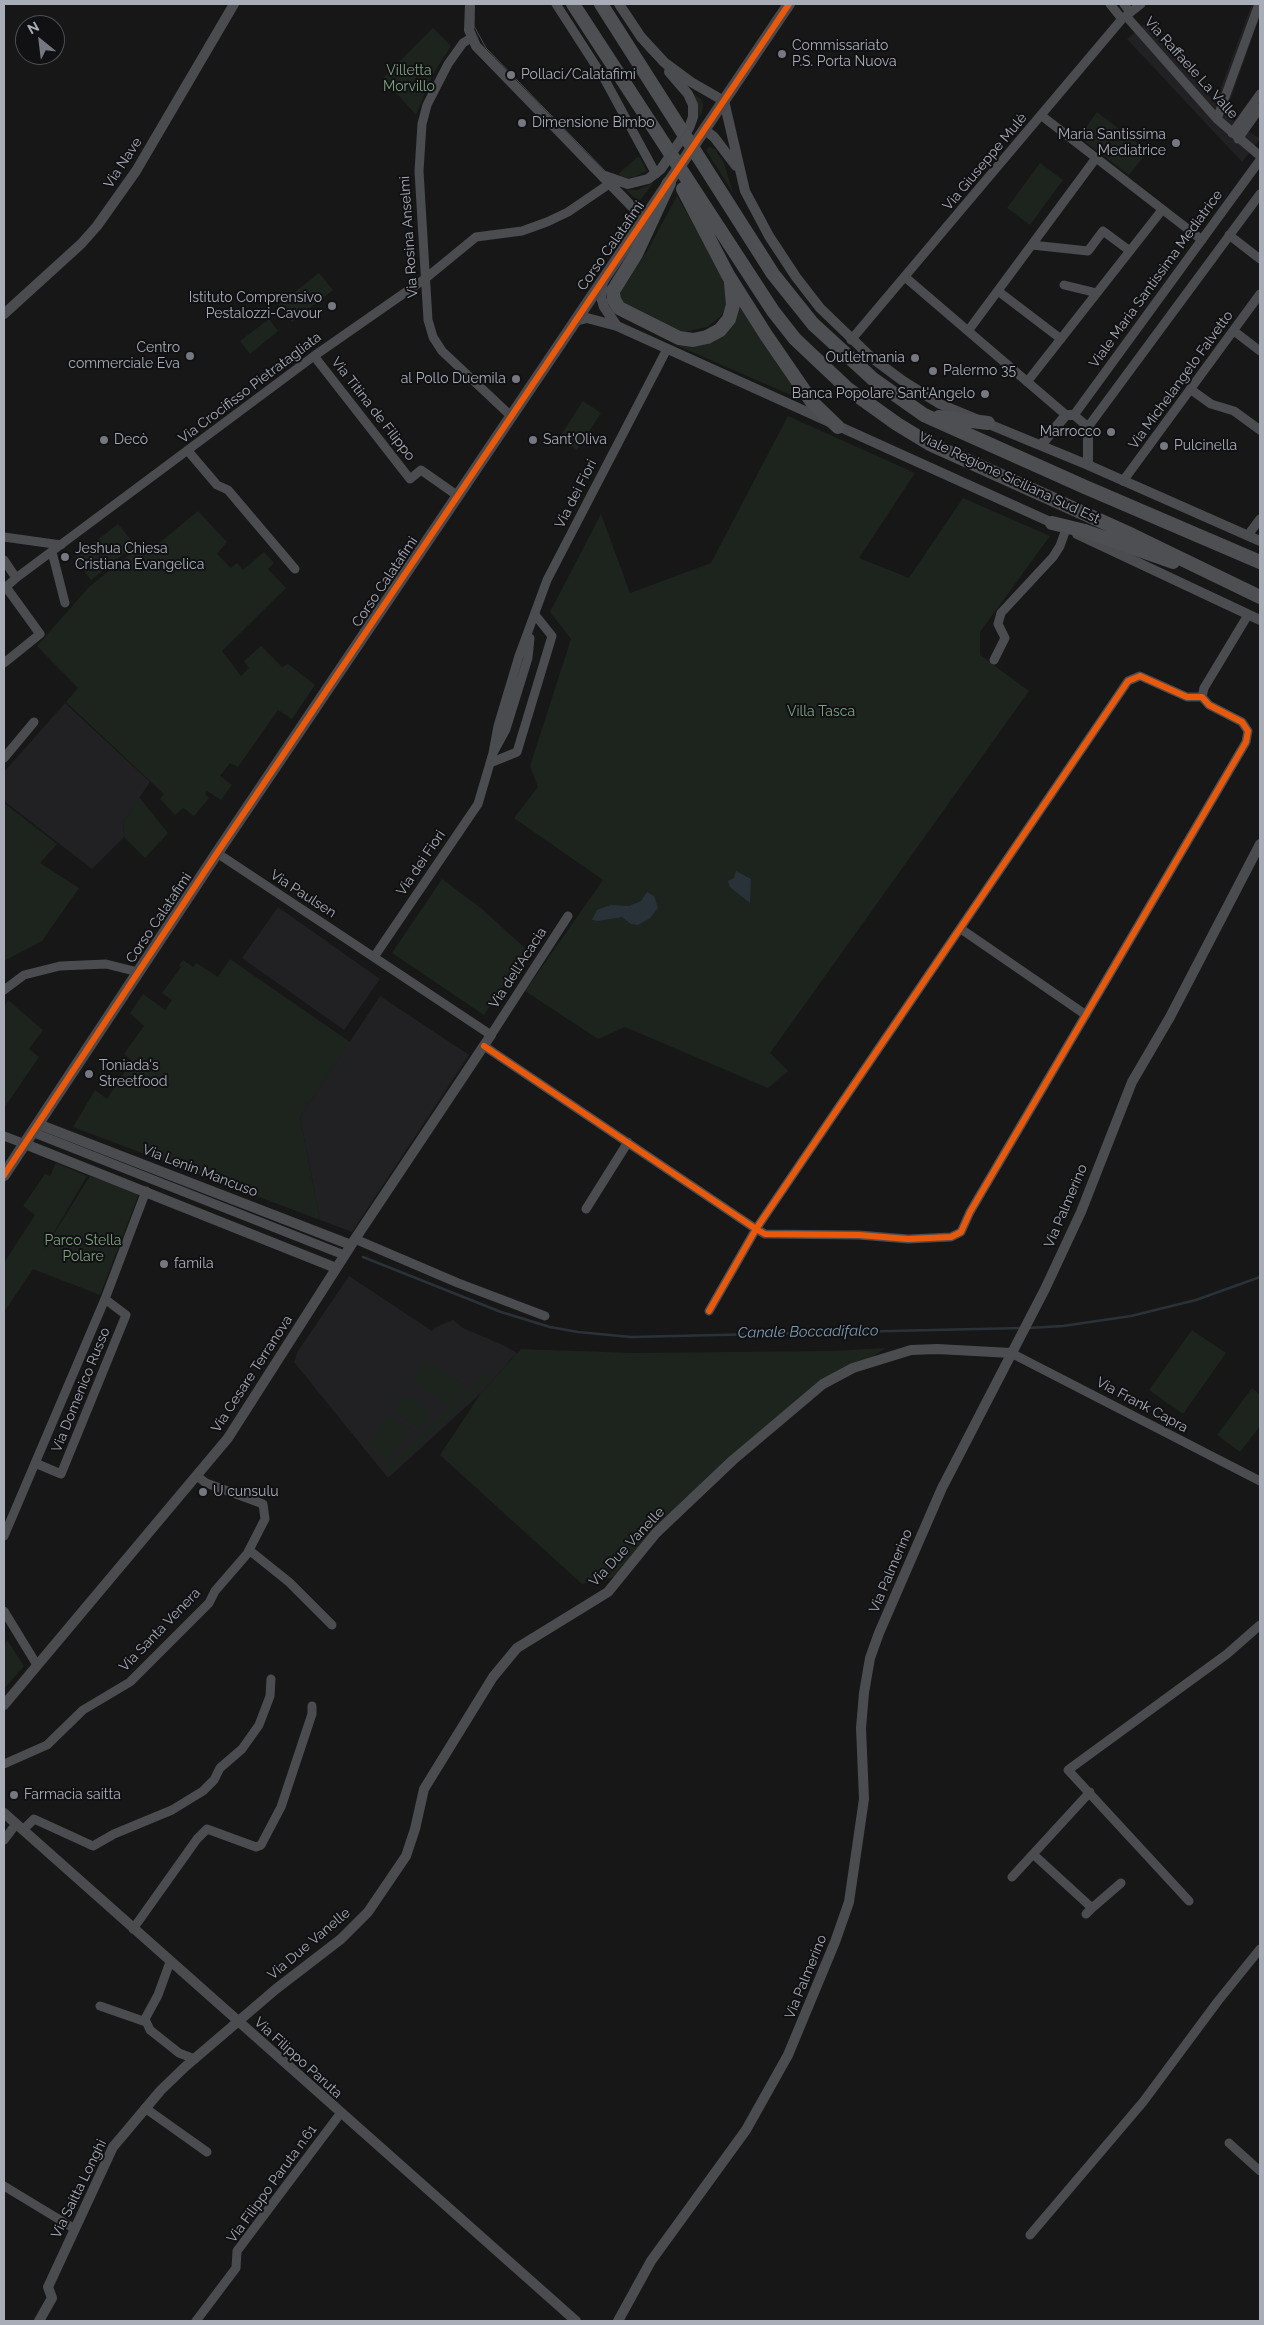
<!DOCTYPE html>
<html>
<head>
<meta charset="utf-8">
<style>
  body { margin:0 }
  #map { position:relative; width:1264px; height:2325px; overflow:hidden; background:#171717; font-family:Raleway,sans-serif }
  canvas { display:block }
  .frame { position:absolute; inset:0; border:5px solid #a8adb8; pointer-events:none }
  .north { position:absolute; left:15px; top:15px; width:50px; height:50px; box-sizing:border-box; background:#111113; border:1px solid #4d4f55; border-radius:50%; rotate:331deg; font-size:14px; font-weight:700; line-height:20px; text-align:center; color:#a8adb8 }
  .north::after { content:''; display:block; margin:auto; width:18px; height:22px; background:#757880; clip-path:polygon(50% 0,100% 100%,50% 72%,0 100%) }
</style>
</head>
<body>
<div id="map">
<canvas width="1264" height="2325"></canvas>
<div class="frame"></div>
<div class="north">N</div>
</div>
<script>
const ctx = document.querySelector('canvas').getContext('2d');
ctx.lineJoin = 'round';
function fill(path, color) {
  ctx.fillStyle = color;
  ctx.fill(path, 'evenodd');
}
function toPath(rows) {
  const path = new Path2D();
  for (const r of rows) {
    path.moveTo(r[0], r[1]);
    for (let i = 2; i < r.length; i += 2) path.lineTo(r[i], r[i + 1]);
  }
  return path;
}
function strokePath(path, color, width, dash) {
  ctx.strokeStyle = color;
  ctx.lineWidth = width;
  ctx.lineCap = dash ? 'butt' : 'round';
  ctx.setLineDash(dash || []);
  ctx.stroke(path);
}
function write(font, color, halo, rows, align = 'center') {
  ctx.font = font + ' Raleway,sans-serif';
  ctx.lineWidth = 4;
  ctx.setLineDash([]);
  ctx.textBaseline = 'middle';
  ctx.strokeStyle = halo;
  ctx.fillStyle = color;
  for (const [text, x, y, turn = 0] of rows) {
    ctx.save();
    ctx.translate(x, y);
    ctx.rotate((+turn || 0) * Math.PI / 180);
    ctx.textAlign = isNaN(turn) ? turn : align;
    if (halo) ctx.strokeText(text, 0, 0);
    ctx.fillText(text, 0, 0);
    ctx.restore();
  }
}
const built = toPath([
  [1252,4,1260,4,1260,16,1225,115,1260,139,1242,162,1127,39,1146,23,1215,103],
  [65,703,150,782,123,822,124,837,92,869,4,801,4,772],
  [278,907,380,979,344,1030,242,958],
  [380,996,469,1055,352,1232,320,1220,300,1117],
  [349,1276,432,1331,436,1327,453,1320,463,1328,503,1345,517,1353,481,1393,388,1478,294,1362,298,1351]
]);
const green = toPath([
  [433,28,451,46,432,76,416,115,383,78],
  [691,92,701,99,703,105,702,113,696,121],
  [1097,112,1148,151,1129,175,1079,137],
  [709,147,715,149,724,163,733,193,706,150],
  [639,156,647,171,634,177,626,178,618,174],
  [1040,163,1063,180,1030,225,1007,208],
  [653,183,639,202,626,190,637,190],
  [677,196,721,272,729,291,727,306,720,317,707,327,684,332,630,310,621,301,621,291,647,251],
  [319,273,333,290,292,322,278,305],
  [740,304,807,402,676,345,693,347],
  [269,319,278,331,250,354,240,341],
  [583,401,601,413,577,450,559,438],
  [788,416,915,473,859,558,909,578,963,498,1050,536,980,632,980,655,1029,691,770,1053,788,1071,768,1088,625,1027,598,1039,525,991,603,880,514,818,538,787,530,766,571,639,550,612,601,514,630,593,711,563],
  [198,511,227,542,217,554,231,568,237,563,243,570,264,552,274,563,268,569,286,588,222,651,241,676,249,668,244,661,261,646,282,667,288,664,315,685,292,719,278,710,238,767,230,763,220,776,232,785,221,800,207,791,205,794,209,798,194,816,183,808,175,815,160,799,164,794,66,702,78,688,37,646,89,587,139,547,146,554],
  [118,524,135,545,91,580,74,558],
  [139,797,168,833,145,858,124,837,123,822],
  [4,803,57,844,40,863,79,888,42,941,4,961],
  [442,879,481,908,527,950,484,1015,392,953],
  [230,959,350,1042,300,1117,320,1220,73,1127,95,1090,107,1099,132,1061,124,1054,144,1026,130,1013,143,994,165,1010,172,1000,162,993,181,967,179,965,183,960,193,967,196,963,218,977],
  [8,1000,43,1030,29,1049,39,1057,4,1108,4,1007],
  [56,1163,87,1176,40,1256,90,1176,139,1194,100,1295,33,1269,4,1312,4,1263,35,1215,23,1206,45,1174,50,1176],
  [1192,1330,1226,1353,1183,1414,1149,1390],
  [886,1348,796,1407,656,1533,620,1576,582,1584,440,1455,481,1393,521,1349,632,1353,833,1351],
  [425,1360,465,1385,454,1404,490,1370,494,1375,391,1472,386,1467,451,1406,412,1380],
  [1252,1388,1260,1395,1260,1426,1240,1452,1217,1435],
  [405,1394,431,1411,420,1428,394,1411],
  [389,1415,410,1429,389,1461,368,1447],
  [7,1640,24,1666,4,1689,4,1647]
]);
const water = toPath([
  [736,871,751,879,750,903,730,887,728,881,734,878],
  [647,892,654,896,658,908,650,918,638,925,631,924,622,917,598,921,592,920,597,910,611,905,629,906,641,901]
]);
const stream = toPath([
  [363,1257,501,1312,550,1327,578,1332,631,1337,1021,1328],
  [1029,1328,1063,1326,1131,1316,1196,1300,1260,1277]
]);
const minor = toPath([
  [556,4,605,80,656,174],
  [1110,4,1122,19],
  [1124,4,1130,12],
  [1126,16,1217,119,1260,156],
  [471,38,463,43,448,64,427,105,422,124,419,171,428,320,433,337,442,351,512,417],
  [1042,116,1202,240],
  [1217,119,1259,4],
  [1232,133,1260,94],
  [1238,139,1260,108],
  [1260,160,1074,415,1088,427,1260,194],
  [1229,235,1260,259],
  [1032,245,1088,251,1103,231,1130,251],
  [905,277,1066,415],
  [1064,285,1097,293],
  [998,291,1061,339],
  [968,331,1096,158],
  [1234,331,1260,351],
  [851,340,1122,19,1141,4],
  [314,356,410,479,421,470,458,496],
  [1027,382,1162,210],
  [1190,389,1211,404,1234,411,1260,430],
  [188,451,217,485,228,490,295,569],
  [1123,481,1260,294],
  [1248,535,1260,519],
  [4,537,61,545],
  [52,552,65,603],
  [4,560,16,578],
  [994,660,1005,638,998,624,1001,613,1053,557,1060,546,1066,529],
  [4,663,40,634,6,587,16,578,314,356,426,278,476,237,522,231,547,222,568,212,609,184],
  [1202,697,1204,688,1248,615],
  [493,753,498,726,519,656,547,580,667,349],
  [4,758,34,722],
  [490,763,517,752,552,636,536,616],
  [217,853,491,1035,568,916],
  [961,929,1086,1015],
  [374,957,478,804,493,753,506,729,528,658,530,638],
  [4,990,24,975,60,966,106,964,138,972],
  [484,1046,756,1229,765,1234,859,1235,908,1239,951,1237,961,1232,970,1212,1246,742,1248,731,1242,722,1209,705,1202,697,1187,697,1140,676,1128,681,756,1229,709,1311],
  [32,1132,344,1255],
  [4,1136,25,1144],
  [586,1209,628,1142],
  [355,1239,458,1283,545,1316],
  [1011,1353,1260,1481],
  [35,1463,61,1474,126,1315,105,1299],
  [4,1536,105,1299,146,1191],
  [249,1550,289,1582,332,1625],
  [4,1611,37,1665],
  [4,1764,47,1745,83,1710,130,1682,209,1603,215,1591,247,1554,265,1519,263,1504,206,1483,197,1476],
  [23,1830,34,1819,93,1846,114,1834,172,1810,203,1791,214,1780,220,1768,242,1749,259,1725,270,1696,271,1679],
  [4,1840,16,1824],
  [1033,1854,1092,1908,1086,1914],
  [1012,1877,1090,1792],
  [1189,1901,1068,1770,1227,1654,1260,1625],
  [1092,1908,1121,1883],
  [133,1929,197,1839,207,1829,256,1847,261,1845,281,1807,312,1714,312,1706],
  [170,1962,158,1995,145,2019,150,2030,179,2053,195,2059],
  [100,2006,146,2022],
  [145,2108,207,2152],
  [1229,2143,1260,2171],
  [4,2186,75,2229],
  [1030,2235,1143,2102,1218,2001,1260,1949],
  [196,2321,236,2268,237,2251,340,2114]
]);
const tertiary = toPath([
  [470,4,469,30,476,46,644,219],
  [619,4,641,37,664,62,691,82,724,101,745,191,769,236,796,277,820,308,872,358,903,381,940,404,1088,465,1260,541],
  [705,130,714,137,736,166],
  [605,176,628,184,648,179,661,169,689,128,693,117,693,105,688,94,669,72],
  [603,281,601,297,604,307,617,326],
  [4,314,81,244,97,226,136,171,234,4],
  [575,321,587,318,617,326,1057,525],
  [1041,445,1066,415,1074,415],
  [1088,465,1088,427],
  [1077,534,1260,620],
  [38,1124,351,1245],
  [25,1144,336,1268],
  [4,1705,228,1438,355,1239,491,1035],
  [4,1813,576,2321],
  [39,2321,52,2298,48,2287,113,2147,161,2090,186,2066,276,1989,341,1939,368,1912,406,1856,415,1829,424,1789,493,1677,517,1648,608,1592,656,1533,733,1460,823,1384,853,1368,911,1350,937,1349,1011,1353],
  [618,2321,651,2261,746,2130,788,2055,835,1942,849,1902,864,1799,861,1728,864,1693,870,1658,879,1633,942,1488,1045,1289,1081,1212,1132,1082,1170,1017,1260,844]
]);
const secondary = toPath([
  [4,1175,217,853,789,4]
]);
const primary = toPath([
  [573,4,773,311,795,339,848,389,897,424,930,444,1132,535,1260,597],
  [601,4,773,274,813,324,873,379,924,415,1085,487,1260,562],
  [669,183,636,254,613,291,614,300,619,308,679,338,693,340,707,337,720,330,729,319,733,305,731,283],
  [683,189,728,275,766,335,812,402,838,427],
  [939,417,988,423],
  [1052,523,1085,531,1173,562]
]);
const tram = toPath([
  [474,4,474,26,486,48,608,174,622,183,634,183,648,178,660,168,691,123,693,110,688,94,643,46,615,4]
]);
const cycleway = toPath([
  [484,1046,756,1229,765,1234,859,1235,908,1239,951,1237,961,1232,970,1212,1246,742,1248,731,1242,722,1209,705,1202,697,1187,697,1140,676,1128,681,756,1229,709,1311],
  [4,1175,217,853,789,4]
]);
const markers = [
  [782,54,5,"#757880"],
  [511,75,5,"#757880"],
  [522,123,5,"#757880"],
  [1176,143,5,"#757880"],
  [332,306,5,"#757880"],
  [190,356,5,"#757880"],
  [915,358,5,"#757880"],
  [933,371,5,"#757880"],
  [516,379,5,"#757880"],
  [985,394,5,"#757880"],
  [1111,432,5,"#757880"],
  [104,440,5,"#757880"],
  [533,440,5,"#757880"],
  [1164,446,5,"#757880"],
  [65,557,5,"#757880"],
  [89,1074,5,"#757880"],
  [164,1264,5,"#757880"],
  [203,1492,5,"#757880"],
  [14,1795,5,"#757880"]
];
const poiNames = [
  ["Commissariato",792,46],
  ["P.S. Porta Nuova",792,62],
  ["Pollaci/Calatafimi",521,75],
  ["Dimensione Bimbo",532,123],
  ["Maria Santissima",1166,135,"right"],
  ["Mediatrice",1166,151,"right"],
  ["Istituto Comprensivo",322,298,"right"],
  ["Pestalozzi-Cavour",322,314,"right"],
  ["Centro",180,348,"right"],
  ["commerciale Eva",180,364,"right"],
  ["Outletmania",905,358,"right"],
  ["Palermo 35",943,371],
  ["al Pollo Duemila",506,379,"right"],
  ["Banca Popolare Sant'Angelo",975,394,"right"],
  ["Marrocco",1101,432,"right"],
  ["Decò",114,440],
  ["Sant'Oliva",543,440],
  ["Pulcinella",1174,446],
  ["Jeshua Chiesa",75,549],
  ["Cristiana Evangelica",75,565],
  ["Toniada's",99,1066],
  ["Streetfood",99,1082],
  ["famila",174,1264],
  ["U cunsulu",213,1492],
  ["Farmacia saitta",24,1795]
];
const streetNames = [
  ["Via Raffaele La Valle",1191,68,48],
  ["Via Giuseppe Mulè",985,162,-50],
  ["Via Nave",123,163,-57],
  ["Via Rosina Anselmi",409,237,-94],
  ["Corso Calatafimi",611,246,-55],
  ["Viale Maria Santissima Mediatrice",1156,279,-54],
  ["Via Michelangelo Falvetto",1181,380,-54],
  ["Via Crocifisso Pietratagliata",250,388,-37],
  ["Via Titina de Filippo",373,409,52],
  ["Viale Regione Siciliana Sud Est",1009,478,25],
  ["Via dei Fiori",576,494,-63],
  ["Corso Calatafimi",385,582,-56],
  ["Via dei Fiori",421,863,-56],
  ["Via Paulsen",303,894,33],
  ["Corso Calatafimi",159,918,-56],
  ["Via dell'Acacia",518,968,-57],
  ["Via Lenin Mancuso",200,1171,21],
  ["Via Palmerino",1066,1206,-67],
  ["Via Cesare Terranova",252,1374,-57],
  ["Via Domenico Russo",81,1390,-68],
  ["Via Frank Capra",1142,1405,28],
  ["Via Due Vanelle",627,1547,-47],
  ["Via Palmerino",891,1571,-67],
  ["Via Santa Venera",160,1630,-46],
  ["Via Due Vanelle",309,1944,-40],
  ["Via Palmerino",806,1977,-68],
  ["Via Filippo Paruta",298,2058,42],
  ["Via Filippo Paruta n.61",272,2184,-54],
  ["Via Saitta Longhi",79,2189,-64]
];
const parkNames = [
  ["Villetta",409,71],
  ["Morvillo",409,87],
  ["Villa Tasca",821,712],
  ["Parco Stella",83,1241],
  ["Polare",83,1257]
];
const waterNames = [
  ["Canale Boccadifalco",808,1332,-1]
];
fill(built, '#212123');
fill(green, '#1d241e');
fill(water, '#2a3239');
strokePath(stream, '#2a3239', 2.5);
strokePath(minor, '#4b4c50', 9);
strokePath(tertiary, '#4b4c50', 10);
strokePath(secondary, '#4a4a4e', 12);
strokePath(primary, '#4d4f52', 14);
strokePath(tram, '#4b4c4f', 1);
strokePath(cycleway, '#e8590c', 6);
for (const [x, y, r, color] of markers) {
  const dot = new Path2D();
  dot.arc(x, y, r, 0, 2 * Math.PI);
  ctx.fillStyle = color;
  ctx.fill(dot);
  strokePath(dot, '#111113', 2);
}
write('14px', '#a8adb8', '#111113', poiNames, 'left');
write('14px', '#a8adb8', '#111113', streetNames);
write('14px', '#7fa381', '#111113', parkNames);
write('italic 15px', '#7f9bb3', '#111113', waterNames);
</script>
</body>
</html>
